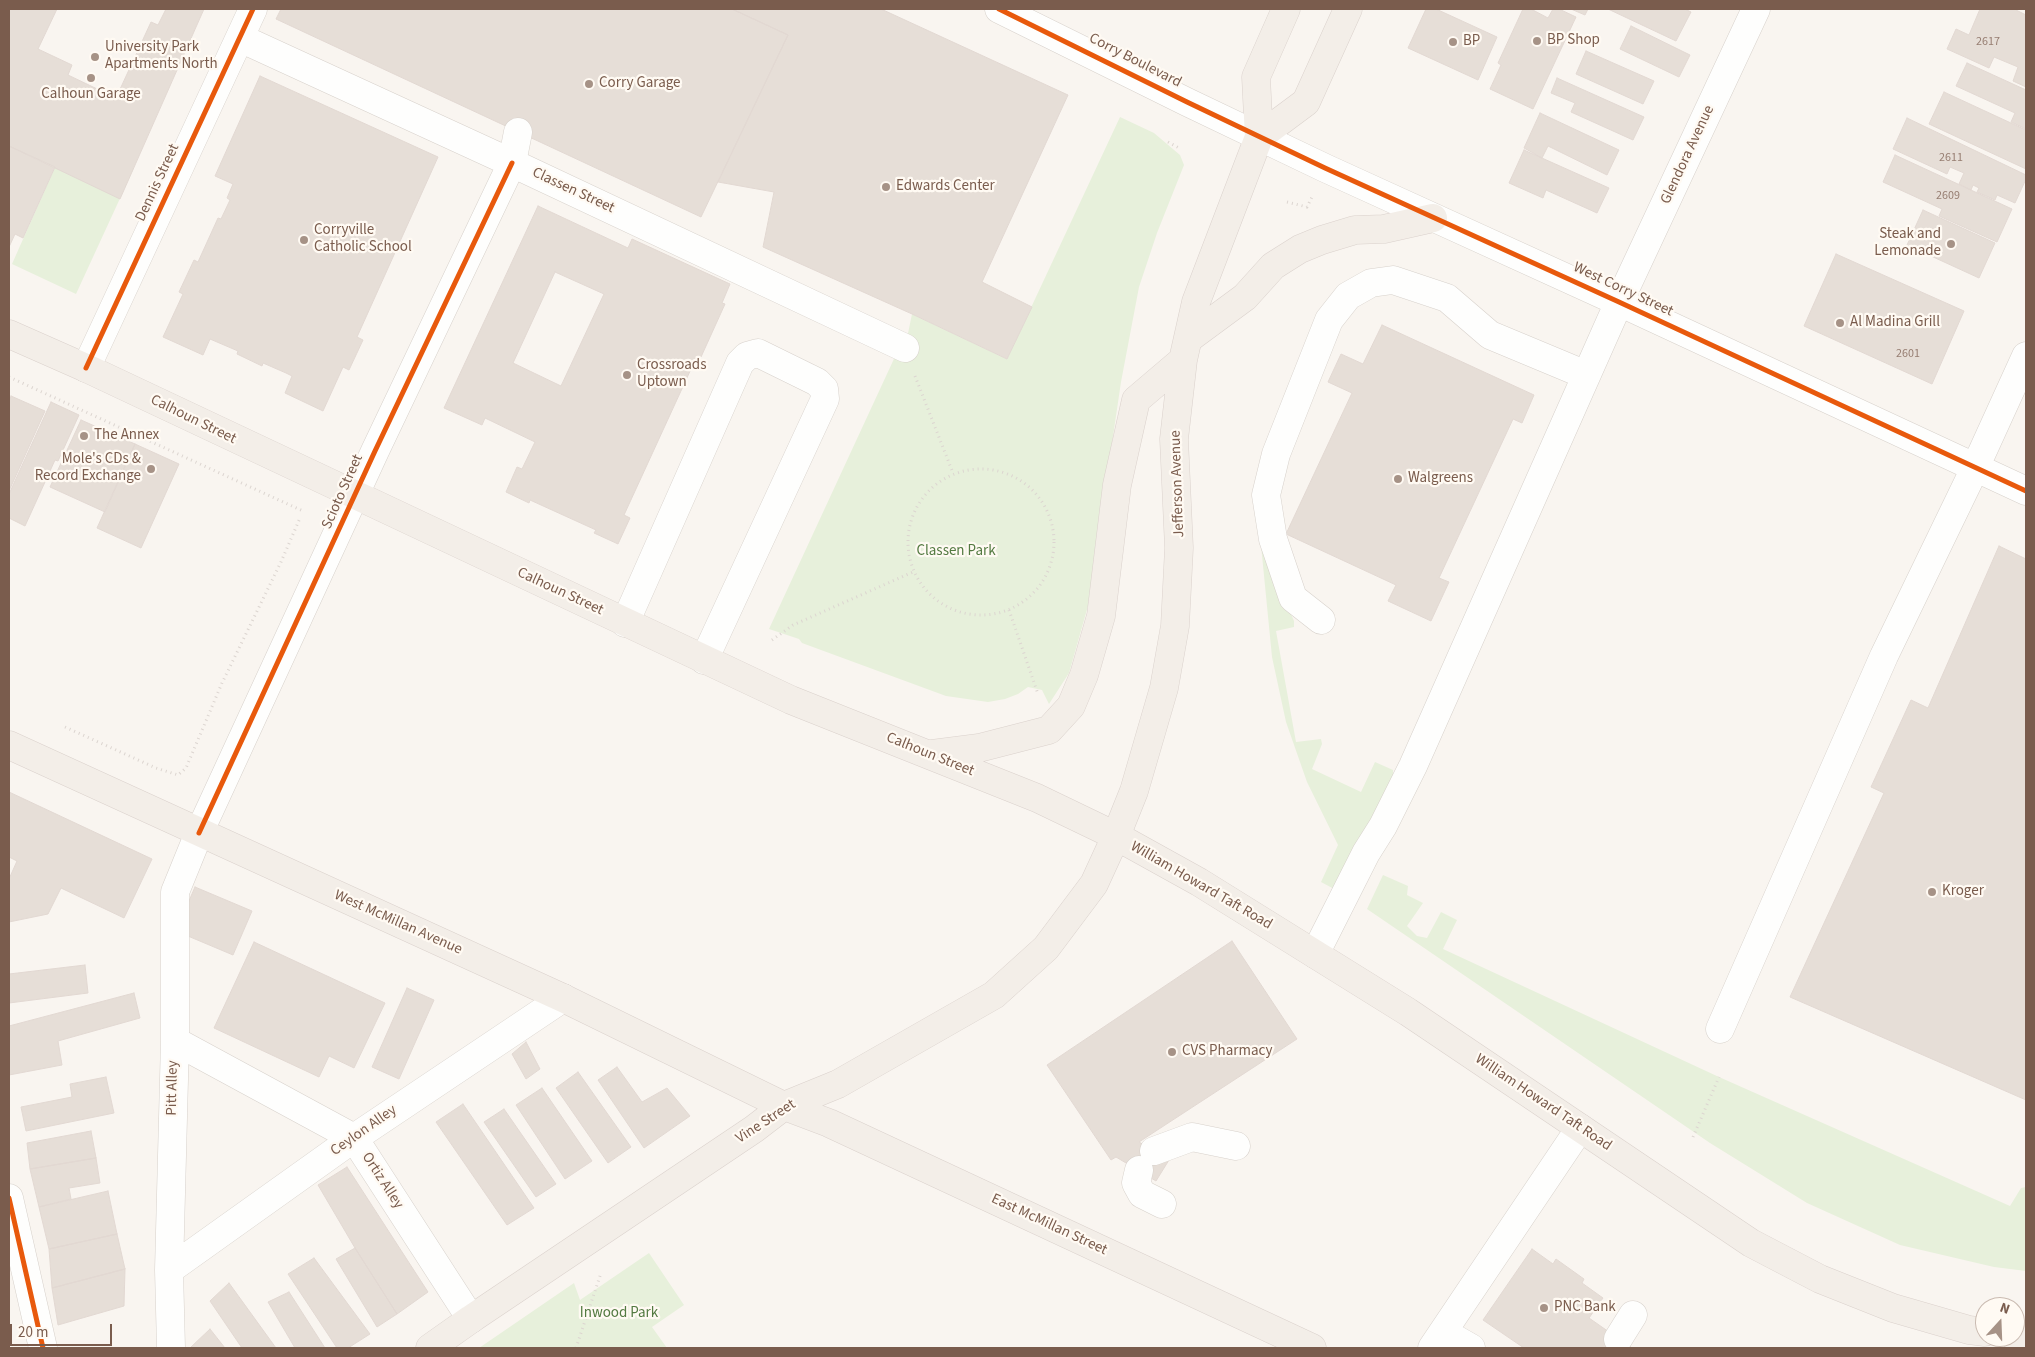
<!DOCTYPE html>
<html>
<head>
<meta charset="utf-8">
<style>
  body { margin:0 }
  #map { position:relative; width:2035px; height:1357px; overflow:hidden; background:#f9f5f0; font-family:"Source Sans 3",sans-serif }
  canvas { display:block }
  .frame { position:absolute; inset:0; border:10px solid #7a5c4d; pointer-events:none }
  .north { position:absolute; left:1975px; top:1297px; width:50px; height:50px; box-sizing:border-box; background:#fffaf3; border:1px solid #cabbb1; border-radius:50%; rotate:20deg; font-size:14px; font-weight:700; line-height:20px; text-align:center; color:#7a5c4d }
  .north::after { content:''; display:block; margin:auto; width:18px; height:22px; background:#a69286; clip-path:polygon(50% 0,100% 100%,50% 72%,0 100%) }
  .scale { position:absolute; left:10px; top:1324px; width:102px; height:22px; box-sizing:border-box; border:2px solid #7a5c4d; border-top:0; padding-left:6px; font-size:15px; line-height:18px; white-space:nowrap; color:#7a5c4d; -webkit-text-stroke:4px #fffaf3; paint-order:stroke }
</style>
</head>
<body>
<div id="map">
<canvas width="2035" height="1357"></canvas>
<div class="frame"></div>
<div class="north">N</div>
<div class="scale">20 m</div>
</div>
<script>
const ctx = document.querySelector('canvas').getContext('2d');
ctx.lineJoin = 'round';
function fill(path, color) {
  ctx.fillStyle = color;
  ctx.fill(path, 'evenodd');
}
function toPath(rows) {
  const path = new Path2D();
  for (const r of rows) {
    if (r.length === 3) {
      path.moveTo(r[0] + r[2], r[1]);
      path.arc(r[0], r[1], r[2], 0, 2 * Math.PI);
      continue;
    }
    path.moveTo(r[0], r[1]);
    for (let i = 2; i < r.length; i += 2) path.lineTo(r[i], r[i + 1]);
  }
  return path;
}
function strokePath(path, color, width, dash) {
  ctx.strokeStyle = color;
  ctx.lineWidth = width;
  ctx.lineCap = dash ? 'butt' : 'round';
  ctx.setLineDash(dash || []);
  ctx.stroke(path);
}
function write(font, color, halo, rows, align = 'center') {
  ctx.font = font + ' "Source Sans 3",sans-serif';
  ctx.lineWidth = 4.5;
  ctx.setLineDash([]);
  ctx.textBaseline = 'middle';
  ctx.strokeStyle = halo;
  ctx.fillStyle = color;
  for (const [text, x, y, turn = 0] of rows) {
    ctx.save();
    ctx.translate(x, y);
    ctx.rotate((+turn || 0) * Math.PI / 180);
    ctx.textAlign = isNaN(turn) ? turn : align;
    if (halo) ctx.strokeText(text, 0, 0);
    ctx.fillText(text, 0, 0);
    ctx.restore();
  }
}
const green = toPath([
  [14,111,134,168,76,294,12,264,55,167,9,146,9,123],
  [1120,117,1154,133,1180,155,1184,165,1157,233,1139,287,1121,382,1088,606,1069,673,1049,704,1042,690,1028,687,1018,694,1005,699,988,702,946,696,802,643,799,639,769,629,899,348,905,348,912,314,1007,359],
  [1261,545,1294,621,1294,627,1276,631,1296,742,1321,739,1322,744,1312,769,1361,792,1375,762,1393,770,1393,785,1336,890,1321,882,1338,845,1307,782,1286,722,1272,657],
  [1383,875,1408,886,1407,895,1423,903,1407,926,1417,936,1427,938,1441,912,1457,920,1443,949,1719,1077,2010,1206,2021,1188,2026,1187,2026,1271,1994,1267,1900,1245,1807,1203,1710,1143,1367,909],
  [649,1253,684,1305,652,1327,667,1348,479,1348,574,1283,580,1300]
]);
const building = toPath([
  [9,9,204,9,120,199,9,146,9,9],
  [57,9,166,9,158,25,151,22,116,98,68,75,72,65,38,49,57,9],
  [281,9,732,9,788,35,701,217,276,19,281,9],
  [732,9,881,9,1068,95,982,282,1032,307,1007,359,912,314,763,247,774,192,718,182,788,35,732,9],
  [1426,9,1436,9,1497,37,1478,80,1408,48,1426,9],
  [1523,9,1531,9,1548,18,1553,9,1559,9,1576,17,1533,109,1490,89,1501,65,1498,63,1523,9],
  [1571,9,1588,9,1585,15,1571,9],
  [1608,9,1685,9,1691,12,1676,41,1608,9],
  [1980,9,2017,9,2016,10,2026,15,2026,87,2013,81,2018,67,1994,57,1989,68,1947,49,1956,29,1969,35,1980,9],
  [1631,26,1690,55,1679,77,1620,49,1631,26],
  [1586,51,1654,81,1643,104,1576,74,1586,51],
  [1967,63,2026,90,2026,129,2011,122,2015,113,1956,86,1967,63],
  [260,76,438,157,357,337,363,340,349,370,343,367,323,411,285,393,292,376,286,373,263,363,262,366,237,354,238,351,210,339,203,355,163,337,183,294,179,292,194,260,198,262,218,218,221,219,230,200,227,198,233,184,215,176,260,76],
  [1557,78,1644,117,1633,140,1571,112,1575,103,1551,93,1557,78],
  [1944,92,2026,130,2026,169,1929,124,1944,92],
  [1540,113,1619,150,1607,175,1548,146,1542,158,1524,148,1540,113],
  [1907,118,2026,175,2026,179,2015,203,1997,195,1995,200,1977,192,1979,188,1973,185,1971,190,1959,184,1964,173,1950,167,1947,174,1893,149,1907,118],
  [9,146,55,167,23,238,15,234,9,247,9,146],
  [1524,150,1609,188,1597,213,1546,190,1543,198,1509,183,1524,150],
  [1895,155,2012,209,1997,242,1939,216,1942,209,1883,182,1895,155],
  [538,206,628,248,632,239,730,284,722,303,725,304,701,357,697,356,624,515,630,518,618,544,594,533,596,530,530,500,529,503,506,492,517,467,522,469,535,442,485,418,482,425,444,408,538,206],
  [555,272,604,294,561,386,513,363,555,272],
  [1923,210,1995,243,1979,278,1907,245,1923,210],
  [1836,254,1964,311,1932,384,1804,326,1836,254],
  [1382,325,1534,395,1522,423,1513,419,1439,578,1449,582,1431,621,1388,601,1396,585,1286,534,1352,393,1328,382,1341,354,1363,364,1382,325],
  [11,396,45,411,9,491,9,401,11,396],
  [51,402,79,415,58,461,55,460,25,526,9,518,9,494,51,402],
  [81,420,135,444,105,512,50,487,81,420],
  [135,444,179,464,141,548,97,528,135,444],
  [1999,546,2026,559,2026,1100,1790,997,1884,793,1871,787,1911,700,1928,708,1999,546],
  [9,792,152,859,124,918,61,888,48,914,9,922,9,879,17,861,9,857,9,792],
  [195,887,252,911,233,955,176,931,195,887],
  [1232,941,1297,1039,1139,1142,1169,1160,1156,1181,1116,1157,1111,1160,1047,1065,1232,941],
  [254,942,385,1003,354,1068,329,1056,319,1077,214,1028,254,942],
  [85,965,88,993,9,1003,9,974,85,965],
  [407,988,434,1000,399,1079,372,1067,407,988],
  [134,993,140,1018,58,1041,62,1065,9,1075,9,1026,134,993],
  [526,1042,540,1069,526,1079,512,1054,526,1042],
  [617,1067,642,1102,667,1088,690,1116,644,1148,598,1080,617,1067],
  [578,1072,631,1147,608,1163,556,1088,578,1072],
  [106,1077,114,1113,26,1131,21,1107,72,1097,70,1084,106,1077],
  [542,1088,592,1161,565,1179,516,1105,542,1088],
  [463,1104,534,1208,507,1225,436,1122,463,1104],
  [504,1109,556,1184,536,1197,484,1122,504,1109],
  [91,1131,96,1158,30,1169,27,1143,91,1131],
  [96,1158,100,1183,69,1188,71,1199,39,1207,30,1169,96,1158],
  [347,1167,428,1292,397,1314,355,1248,318,1185,347,1167],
  [108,1191,117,1234,49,1249,39,1207,108,1191],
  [117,1234,125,1269,52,1288,49,1249,117,1234],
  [355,1248,397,1314,377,1327,336,1259,355,1248],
  [1532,1249,1553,1264,1556,1259,1584,1279,1582,1283,1603,1298,1589,1318,1632,1348,1524,1348,1483,1320,1532,1249],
  [314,1258,370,1334,348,1348,337,1348,288,1274,314,1258],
  [125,1269,124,1306,58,1325,52,1288,125,1269],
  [229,1283,276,1348,242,1348,210,1301,229,1283],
  [289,1292,325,1348,295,1348,268,1302,289,1292],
  [210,1329,225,1348,192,1348,191,1347,210,1329]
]);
const path = toPath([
  [1168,142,1181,149],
  [1287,202,1307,207,1312,197],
  [915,376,953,473],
  [9,377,303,511],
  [981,542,73],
  [1009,610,1038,694],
  [772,640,793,625,913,572],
  [65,727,156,768,178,775,186,768,222,683,281,562,300,518],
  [1693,1137,1719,1077],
  [576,1348,601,1273]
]);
const minor = toPath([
  [999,9,1187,102,1325,168,1619,302,2026,491],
  [240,38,512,163,905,348],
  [86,368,253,9],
  [1321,620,1293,598,1273,539,1266,495,1276,454,1329,320,1348,296,1371,283,1393,280,1447,298,1490,335,1586,375],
  [625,623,740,363,747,356,758,353,817,382,824,389,825,399,704,660],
  [1315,954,1366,853,1383,826,1413,766,1619,302,1756,9],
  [1720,1029,1884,656,1975,468,2026,356],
  [175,1041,354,1138,471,1319],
  [1154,1151,1192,1137,1236,1146],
  [1139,1170,1136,1183,1142,1194,1162,1204],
  [9,1198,43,1348],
  [169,1270,354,1138,563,998],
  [1443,1332,1471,1348],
  [1618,1339,1633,1315],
  [171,1348,169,1270,175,1041,175,892,199,833,375,451,512,163,518,132],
  [1432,1348,1580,1128]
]);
const major = toPath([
  [1259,137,1306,102,1348,9],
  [9,334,86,368,791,700,1037,798,1116,836,1199,882,1408,1012,1751,1243,1820,1279,1893,1308,1969,1330,1985,1332],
  [1188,339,1245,297,1273,266,1300,249,1322,240,1355,230,1384,229,1433,218],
  [9,745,563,998,784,1106,829,1123,1312,1348],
  [932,754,979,748,1049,730,1071,706,1084,675,1101,616,1117,485,1136,400,1183,360],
  [2015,1337,2026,1339],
  [430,1348,471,1319,754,1129,784,1106,838,1084,994,995,1046,948,1094,884,1116,836,1134,791,1164,688,1175,626,1179,548,1174,439,1183,360,1196,302,1259,137,1256,77,1286,9]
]);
const cycleway = toPath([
  [999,9,1187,102,1325,168,1619,302,2026,491],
  [86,368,253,9],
  [199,833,375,451,512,163],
  [9,1198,43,1348]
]);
const markers = [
  [1537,41,5,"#a69286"],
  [1453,42,5,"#a69286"],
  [95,57,5,"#a69286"],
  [91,78,5,"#a69286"],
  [589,84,5,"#a69286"],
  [886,187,5,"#a69286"],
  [304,240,5,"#a69286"],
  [1951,244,5,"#a69286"],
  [1840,323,5,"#a69286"],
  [627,375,5,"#a69286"],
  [84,436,5,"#a69286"],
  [151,469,5,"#a69286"],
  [1398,479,5,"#a69286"],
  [1932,892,5,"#a69286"],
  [1172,1052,5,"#a69286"],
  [1544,1308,5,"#a69286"]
];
const numberNames = [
  ["2617",1988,42],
  ["2611",1951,158],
  ["2609",1948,196],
  ["2601",1908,354]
];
const poiNames = [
  ["BP Shop",1547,41],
  ["BP",1463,42],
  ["University Park",105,48],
  ["Apartments North",105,65],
  ["Corry Garage",599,84],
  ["Calhoun Garage",91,95,"center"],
  ["Edwards Center",896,187],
  ["Corryville",314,231],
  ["Catholic School",314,248],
  ["Steak and",1941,235,"right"],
  ["Lemonade",1941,252,"right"],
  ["Al Madina Grill",1850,323],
  ["Crossroads",637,366],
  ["Uptown",637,383],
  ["The Annex",94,436],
  ["Mole's CDs &",141,460,"right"],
  ["Record Exchange",141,477,"right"],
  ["Walgreens",1408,479],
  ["Kroger",1942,892],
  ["CVS Pharmacy",1182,1052],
  ["PNC Bank",1554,1308]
];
const streetNames = [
  ["Corry Boulevard",1135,61,27],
  ["Glendora Avenue",1688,155,-65],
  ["Dennis Street",158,183,-65],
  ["Classen Street",573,191,25],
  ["West Corry Street",1623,290,25],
  ["Calhoun Street",193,420,26],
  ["Jefferson Avenue",1178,484,-92],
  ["Scioto Street",343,492,-66],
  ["Calhoun Street",560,592,25],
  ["Calhoun Street",930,755,22],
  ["William Howard Taft Road",1201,886,30],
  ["West McMillan Avenue",398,923,24],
  ["Pitt Alley",173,1088,-89],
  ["William Howard Taft Road",1543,1103,34],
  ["Vine Street",766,1122,-33],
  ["Ceylon Alley",364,1131,-35],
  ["Ortiz Alley",382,1181,57],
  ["East McMillan Street",1049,1225,25]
];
const parkNames = [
  ["Classen Park",956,552],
  ["Inwood Park",619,1314]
];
fill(green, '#e7f0db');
fill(building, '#e6ded7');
strokePath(building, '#e2d8d2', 1);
strokePath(minor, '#d7d1cb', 29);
strokePath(major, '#dad1cc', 29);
strokePath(path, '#dcd5d0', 3, [1, 4]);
strokePath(minor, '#fefefd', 28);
strokePath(major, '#f3eee8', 28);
strokePath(cycleway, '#e8590c', 5);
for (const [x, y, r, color] of markers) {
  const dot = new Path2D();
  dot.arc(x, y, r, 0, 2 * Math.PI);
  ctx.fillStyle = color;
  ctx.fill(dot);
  strokePath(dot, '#fffaf3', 2);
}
write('12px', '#977e72', null, numberNames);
write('15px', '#7a5c4d', '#fffaf3', poiNames, 'left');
write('15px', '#7a5c4d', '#fffaf3', streetNames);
write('15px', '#537a41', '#fffaf3', parkNames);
</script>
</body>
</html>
